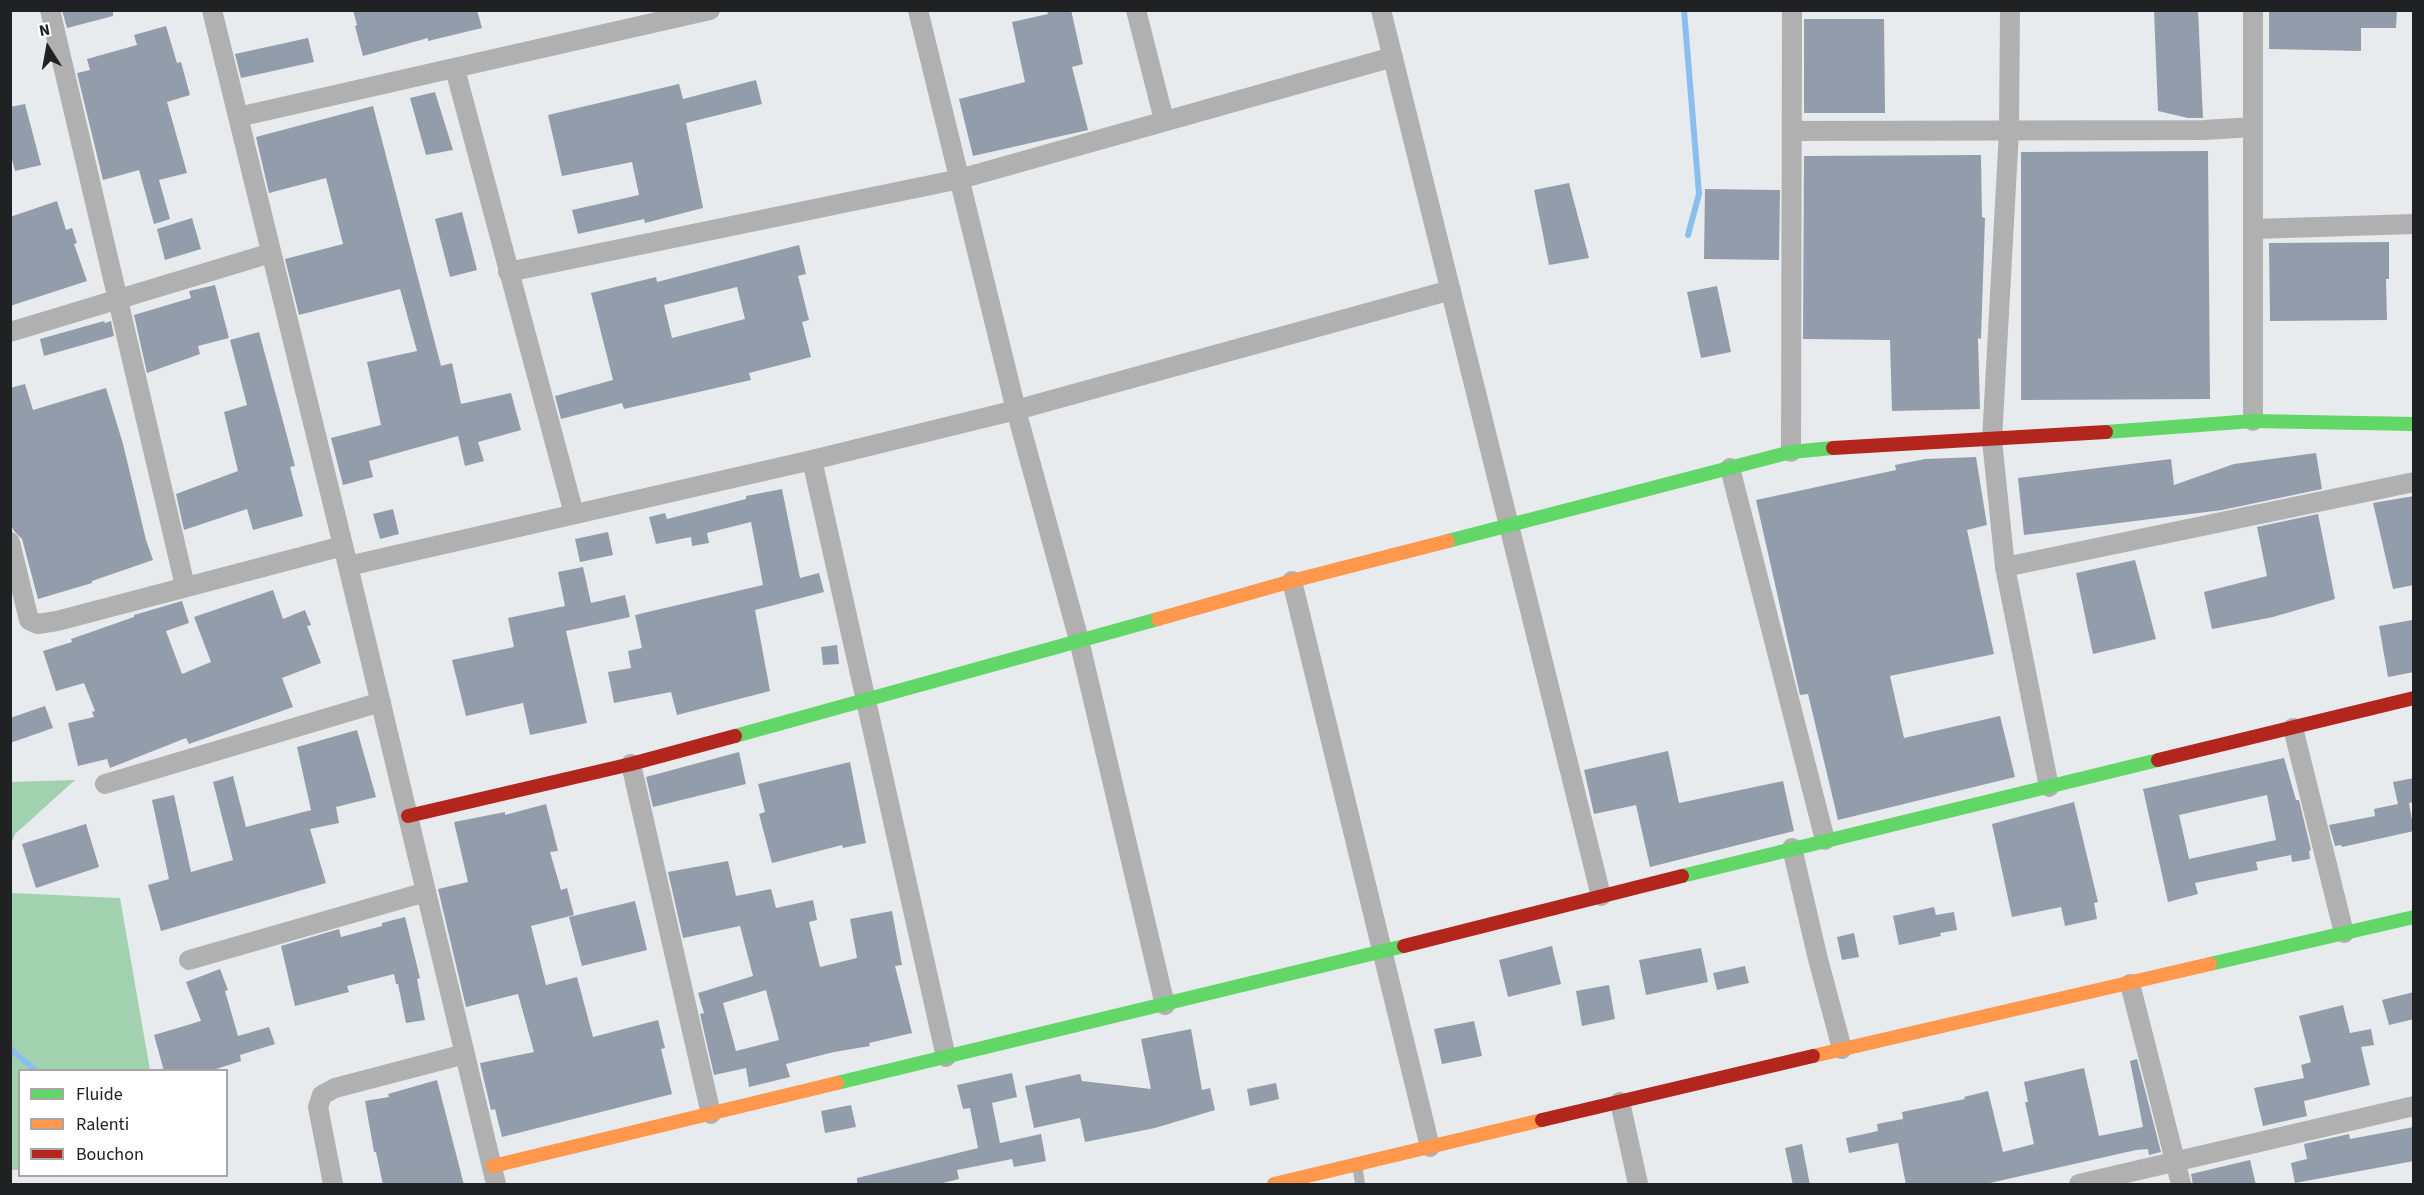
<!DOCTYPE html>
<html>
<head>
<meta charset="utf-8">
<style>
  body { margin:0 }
  #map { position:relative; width:2424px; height:1195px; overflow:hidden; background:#e8ebee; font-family:"Source Sans 3",sans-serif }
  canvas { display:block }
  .frame { position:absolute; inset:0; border:12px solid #202123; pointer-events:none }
  .legend { position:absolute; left:18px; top:1069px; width:210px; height:108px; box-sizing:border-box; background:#fff; border:2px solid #a6a6a7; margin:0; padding:8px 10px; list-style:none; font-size:18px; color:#202123 }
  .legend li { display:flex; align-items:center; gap:12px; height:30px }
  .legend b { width:30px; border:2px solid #a6a6a7 }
  .north { position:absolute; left:18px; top:18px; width:60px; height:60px; -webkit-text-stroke:4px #fff; paint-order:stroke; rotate:349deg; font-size:16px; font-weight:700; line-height:24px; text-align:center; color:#202123 }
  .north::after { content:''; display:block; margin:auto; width:21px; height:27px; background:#202123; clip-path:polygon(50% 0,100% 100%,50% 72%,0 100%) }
</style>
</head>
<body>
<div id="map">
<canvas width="2424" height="1195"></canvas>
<div class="frame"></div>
<ul class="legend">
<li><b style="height:8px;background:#63d668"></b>Fluide</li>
<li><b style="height:8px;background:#ff974d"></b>Ralenti</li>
<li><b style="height:8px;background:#b3261e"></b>Bouchon</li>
</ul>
<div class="north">N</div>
</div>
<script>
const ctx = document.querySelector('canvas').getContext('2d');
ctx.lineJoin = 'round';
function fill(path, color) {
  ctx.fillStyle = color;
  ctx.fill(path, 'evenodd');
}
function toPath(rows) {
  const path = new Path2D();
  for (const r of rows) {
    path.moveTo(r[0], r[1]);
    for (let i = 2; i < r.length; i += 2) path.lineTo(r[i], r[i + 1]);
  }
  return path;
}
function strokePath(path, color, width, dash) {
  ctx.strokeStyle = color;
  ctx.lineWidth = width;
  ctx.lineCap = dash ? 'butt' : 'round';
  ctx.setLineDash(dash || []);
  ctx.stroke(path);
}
const forest = toPath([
  [75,780,15,834,11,844,11,782],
  [11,893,120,898,150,1070,20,1070,19,1170,11,1170]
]);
const stream = toPath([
  [1684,10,1699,194,1688,235],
  [10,1049,35,1070]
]);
const building = toPath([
  [62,10,113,10,113,16,67,28],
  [353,10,477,10,482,28,428,41,428,38,363,56,355,26,357,25],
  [1047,10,1071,10,1083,64,1072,67,1088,130,973,156,959,99,1025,82,1012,22,1048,14],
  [2154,10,2198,10,2203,118,2188,118,2158,111],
  [2269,10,2397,10,2396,28,2361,28,2361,51,2269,49],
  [1804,19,1884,19,1885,113,1804,113],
  [166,26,177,63,181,62,190,95,167,102,187,173,159,180,170,219,154,224,139,170,103,180,77,73,90,70,87,59,137,45,134,35],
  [308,38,314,62,241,78,235,54],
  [756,80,762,104,686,123,703,208,645,223,644,219,578,234,572,210,639,195,632,162,562,176,548,115,679,84,683,99],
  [435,92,453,150,426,155,410,98],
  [25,104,41,165,15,171,10,152,10,107],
  [373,106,441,366,452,363,461,404,511,393,521,430,478,442,484,461,465,466,458,436,369,461,373,477,343,485,331,438,381,425,367,362,417,351,400,289,299,315,285,259,343,244,326,178,269,193,256,137],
  [2208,151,2210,399,2021,400,2021,152],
  [1981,155,1982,217,1985,218,1981,339,1978,338,1980,409,1892,411,1890,340,1803,339,1804,156],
  [1569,183,1589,258,1549,265,1534,190],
  [1705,189,1780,190,1779,260,1704,259],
  [57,201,66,230,72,228,77,243,74,244,87,281,10,306,10,217],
  [462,212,477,270,450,277,435,219],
  [192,218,201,249,165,260,157,229],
  [2389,242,2389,279,2386,279,2387,320,2270,321,2269,243],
  [799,245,806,274,798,276,809,320,802,322,811,357,749,373,751,380,624,409,622,403,561,419,555,396,613,380,591,293,656,277,657,282],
  [737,287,745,319,672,338,664,305],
  [215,285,229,338,198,346,200,354,147,373,134,315,191,298,189,291],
  [1717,286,1731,352,1701,358,1687,292],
  [104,321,105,323,111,321,114,336,44,356,40,339],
  [259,332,295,466,290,467,303,516,253,530,247,509,184,530,176,494,238,471,224,412,247,405,230,340],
  [25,384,33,410,106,388,123,444,146,540,153,560,92,581,92,583,38,599,22,539,14,531,10,523,10,388],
  [2316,453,2322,489,2222,510,2024,535,2018,478,2171,459,2174,485,2234,464],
  [1976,457,1987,525,1967,530,1994,654,1890,676,1904,738,2000,716,2015,777,1838,820,1808,694,1800,695,1756,500,1896,470,1895,465,1925,459],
  [782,489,800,578,819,573,824,592,755,610,770,691,677,715,671,692,614,703,608,672,631,668,628,651,642,648,635,615,763,585,751,522,707,533,709,543,692,546,691,537,656,544,649,517,665,513,667,519,746,499,746,496],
  [2414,496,2414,585,2393,589,2373,503],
  [393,509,399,534,380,539,373,514],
  [2318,514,2335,599,2273,617,2212,629,2204,592,2267,576,2257,527],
  [608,532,613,555,580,562,575,539],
  [2135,560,2156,639,2093,654,2076,573],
  [583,567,591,603,625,595,630,617,566,631,587,723,530,735,523,703,466,716,452,660,514,647,508,618,565,606,558,572],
  [273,590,283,619,305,610,311,625,307,626,321,663,282,678,293,707,189,744,186,738,110,768,107,759,78,766,68,723,94,717,92,712,95,711,84,683,56,691,43,651,72,642,71,639,134,617,134,615,182,601,189,623,166,631,182,674,211,662,194,617],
  [2412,620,2414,672,2388,677,2379,626],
  [837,645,839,664,823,665,821,647],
  [45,706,53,728,10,743,10,718],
  [357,730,376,797,336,807,339,823,310,829,326,883,161,931,148,885,169,879,152,800,174,795,191,872,233,860,213,782,233,776,246,827,311,810,297,747],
  [1668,751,1679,803,1783,781,1794,831,1650,867,1636,805,1594,814,1584,770],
  [739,752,746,784,653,807,646,777],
  [2284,758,2296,800,2299,800,2311,850,2309,851,2310,859,2292,862,2291,855,2256,862,2258,870,2195,883,2198,894,2168,902,2143,789],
  [2267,795,2276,840,2189,859,2179,815],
  [850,762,866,843,843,848,842,845,772,863,759,814,765,812,758,784],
  [2414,778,2414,802,2409,803,2414,831,2342,847,2341,845,2335,846,2329,825,2375,816,2374,809,2398,804,2393,782],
  [2074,802,2098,902,2094,903,2097,919,2065,926,2061,907,2012,917,1992,824],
  [546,804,558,851,550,852,561,890,567,888,574,915,531,926,546,985,577,977,593,1037,658,1020,665,1048,661,1049,672,1094,502,1137,495,1109,491,1110,480,1063,534,1052,518,994,466,1007,438,889,468,882,454,822,505,812,505,815],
  [86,824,99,867,36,888,22,844],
  [728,861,736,896,771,889,776,908,813,900,817,920,809,922,820,967,857,958,850,919,892,911,902,965,895,966,912,1033,869,1043,870,1046,834,1052,786,1064,790,1077,749,1087,746,1068,714,1075,700,1014,704,1013,698,993,753,976,740,926,683,938,668,872],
  [766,990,779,1040,736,1051,723,1003],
  [635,901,647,950,582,966,569,917],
  [1934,907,1936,915,1954,912,1957,930,1940,933,1941,936,1899,945,1893,916],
  [405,917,420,978,417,979,425,1020,406,1023,398,984,396,984,394,974,347,986,349,992,295,1006,281,946,339,929,341,937,382,926,382,923],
  [1854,933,1859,957,1842,960,1837,937],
  [1552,946,1561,984,1508,997,1499,960],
  [1701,948,1708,982,1646,995,1639,960],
  [1745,966,1749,983,1717,990,1713,973],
  [220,969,228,990,225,991,238,1036,269,1027,275,1044,240,1055,241,1061,210,1071,164,1071,154,1035,201,1021,186,982],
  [1609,985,1615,1019,1582,1026,1576,991],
  [2414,992,2414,1019,2389,1025,2382,1000],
  [2343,1005,2350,1033,2371,1029,2374,1045,2361,1047,2370,1085,2304,1101,2307,1116,2263,1126,2254,1088,2304,1078,2301,1065,2311,1062,2299,1016],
  [1474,1021,1482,1056,1442,1064,1434,1029],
  [1191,1029,1202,1090,1210,1088,1215,1110,1155,1128,1085,1142,1080,1118,1034,1128,1025,1086,1080,1074,1082,1081,1151,1089,1141,1039],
  [2137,1059,2161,1152,2149,1155,2148,1149,2136,1150,1981,1185,1906,1185,1898,1143,1849,1153,1846,1138,1878,1131,1877,1124,1903,1119,1902,1112,1965,1099,1964,1097,1988,1091,2003,1152,2034,1144,2025,1102,2028,1102,2024,1082,2084,1068,2099,1136,2143,1127,2130,1061],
  [1012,1073,1017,1097,992,1103,1000,1143,1041,1134,1046,1161,1014,1167,1012,1159,957,1170,959,1179,935,1185,857,1185,857,1178,978,1148,970,1108,963,1109,957,1085],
  [437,1080,464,1185,383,1185,376,1152,374,1152,365,1101,389,1097,388,1094],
  [1276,1083,1279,1099,1250,1106,1247,1089],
  [851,1105,856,1127,825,1133,821,1111],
  [2414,1127,2414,1161,2295,1183,2291,1163,2307,1159,2304,1144,2349,1134,2350,1139],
  [1802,1144,1810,1185,1793,1185,1785,1148],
  [2250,1160,2256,1185,2193,1185,2191,1174]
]);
const lane = toPath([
  [1357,1164,1360,1184]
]);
const street = toPath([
  [50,10,185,586],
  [212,10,348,566,496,1184],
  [918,10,1016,410,1079,640,1165,1005],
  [1136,10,1164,120],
  [1381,10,1601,896],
  [2010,10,2009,131,1992,440,2005,567,2049,787],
  [2253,10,2253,421],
  [455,69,574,514],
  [238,117,710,10],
  [1792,131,2204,130,2253,127],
  [2253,229,2414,224],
  [508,272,960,179,1393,57],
  [10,332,271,253],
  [1791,452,1792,10],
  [812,460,946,1057],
  [1730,468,1825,840],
  [10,542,29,620,38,624,57,621,343,546],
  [348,566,812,460,1016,410,1451,290],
  [2005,567,2414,482],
  [1292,581,1430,1147],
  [2293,728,2344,933],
  [631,764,711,1114],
  [105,784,381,702],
  [1792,848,1818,959,1842,1049],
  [189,960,426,892],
  [2130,984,2181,1184],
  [1620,1102,1638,1184],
  [333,1184,318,1107,322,1095,335,1088,465,1054],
  [2079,1184,2414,1106]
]);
const fast = toPath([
  [2106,432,2253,421,2414,424],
  [1448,541,1791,452,1833,448],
  [735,736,1158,619],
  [1682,876,2158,760],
  [2210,964,2414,917],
  [837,1083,1404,946]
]);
const slow = toPath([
  [1158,619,1292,581,1448,541],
  [1813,1056,2210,964],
  [493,1166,837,1083],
  [1274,1184,1542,1120]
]);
const jam = toPath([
  [1833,448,2106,432],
  [2158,760,2414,698],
  [408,816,631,764,735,736],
  [1404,946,1682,876],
  [1542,1120,1813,1056]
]);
fill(forest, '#a1d1ae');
strokePath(stream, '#8abeef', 6);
fill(building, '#939cab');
strokePath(lane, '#b1b0b1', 10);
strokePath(street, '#b1b0b1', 20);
strokePath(fast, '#63d668', 14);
strokePath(slow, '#ff974d', 14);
strokePath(jam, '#b3261e', 14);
</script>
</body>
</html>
